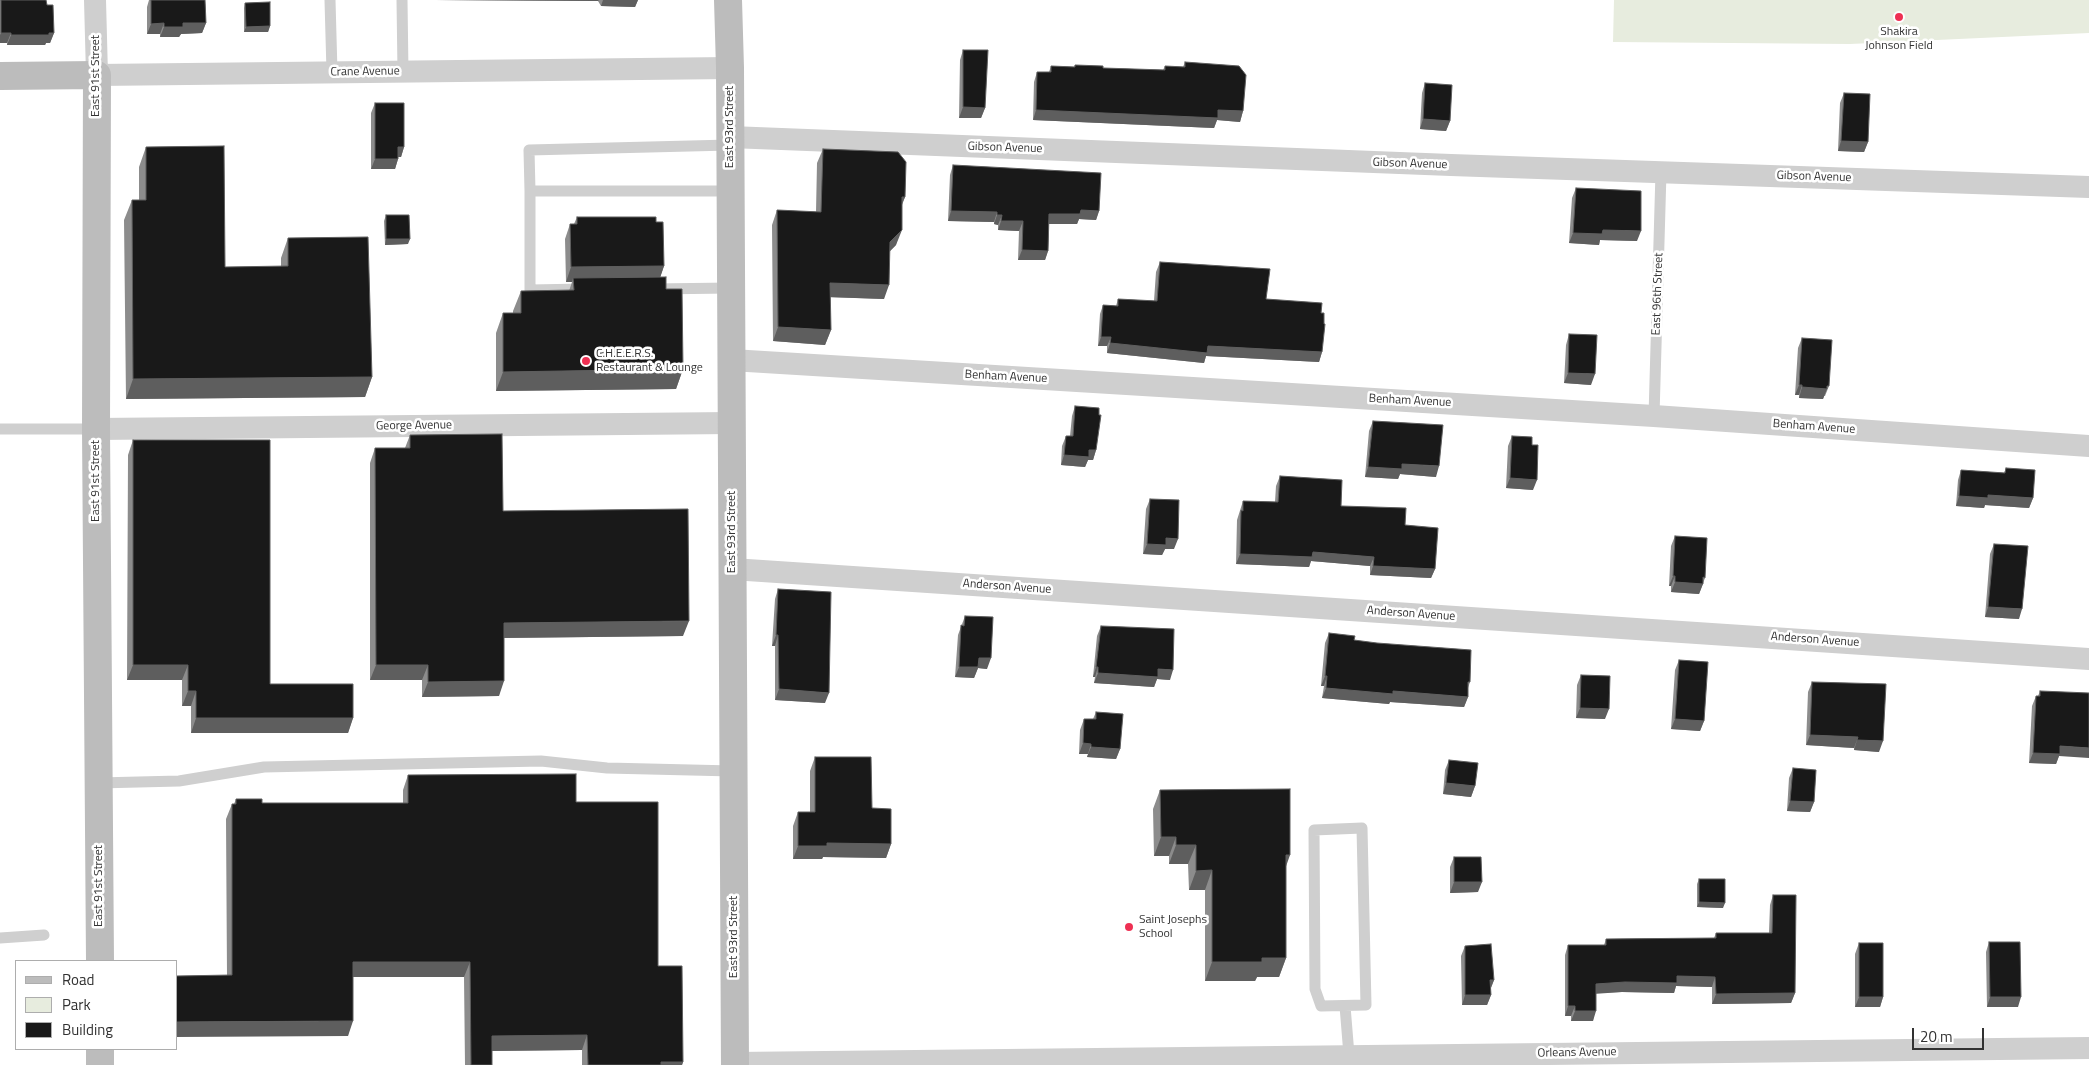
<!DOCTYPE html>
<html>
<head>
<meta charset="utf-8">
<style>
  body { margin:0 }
  #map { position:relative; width:2089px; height:1065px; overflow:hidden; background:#fff; font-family:"Titillium Web",sans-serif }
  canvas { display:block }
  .legend { position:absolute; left:15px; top:960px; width:162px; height:90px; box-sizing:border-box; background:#fff; border:1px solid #adadad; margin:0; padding:6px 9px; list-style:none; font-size:15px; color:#323232 }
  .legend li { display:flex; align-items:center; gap:10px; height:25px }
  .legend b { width:25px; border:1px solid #adadad }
  .scale { position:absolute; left:1912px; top:1028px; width:72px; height:22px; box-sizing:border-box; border:2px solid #323232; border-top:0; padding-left:6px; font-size:15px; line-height:18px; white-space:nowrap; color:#323232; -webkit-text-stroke:4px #fff; paint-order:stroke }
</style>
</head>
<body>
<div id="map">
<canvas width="2089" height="1065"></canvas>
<ul class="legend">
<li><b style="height:6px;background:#bcbcbc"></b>Road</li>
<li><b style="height:14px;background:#e7ecde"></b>Park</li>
<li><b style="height:14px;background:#191919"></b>Building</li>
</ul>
<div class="scale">20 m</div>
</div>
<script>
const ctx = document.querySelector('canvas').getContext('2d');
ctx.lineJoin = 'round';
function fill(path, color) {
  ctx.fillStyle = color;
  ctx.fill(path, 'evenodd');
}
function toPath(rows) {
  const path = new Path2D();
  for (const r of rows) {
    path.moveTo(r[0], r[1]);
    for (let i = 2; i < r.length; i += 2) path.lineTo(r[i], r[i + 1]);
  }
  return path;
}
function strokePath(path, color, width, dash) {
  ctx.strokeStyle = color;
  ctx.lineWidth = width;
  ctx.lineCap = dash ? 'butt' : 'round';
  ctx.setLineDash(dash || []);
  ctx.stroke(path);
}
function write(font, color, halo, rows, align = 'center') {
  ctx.font = font + ' "Titillium Web",sans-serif';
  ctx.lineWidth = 5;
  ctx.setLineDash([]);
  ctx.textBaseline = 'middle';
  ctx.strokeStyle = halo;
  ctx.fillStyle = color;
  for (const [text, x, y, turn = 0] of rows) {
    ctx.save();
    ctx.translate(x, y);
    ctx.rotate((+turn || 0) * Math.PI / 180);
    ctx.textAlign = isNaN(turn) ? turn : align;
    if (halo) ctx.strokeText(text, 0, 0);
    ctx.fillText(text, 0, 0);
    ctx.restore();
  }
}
const green = toPath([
  [1614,0,2089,0,2089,33,1850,44,1613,42]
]);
const lane = toPath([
  [330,0,332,72],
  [402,0,403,72],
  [530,191,529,150,730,145],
  [584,289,530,290,530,191,730,191],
  [653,289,731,288],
  [1654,416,1661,172],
  [0,429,96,429],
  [98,783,179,781,264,767,541,761,607,768,733,771],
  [1362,828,1366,1005,1321,1006,1315,989,1314,830,1362,828],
  [0,938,44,935],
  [1345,1006,1349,1055]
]);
const street = toPath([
  [95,0,97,75,730,68],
  [730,137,1451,165,2089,187],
  [731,360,1654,416,2089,446],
  [96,429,732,423],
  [732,569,2089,659],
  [735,1063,2089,1048]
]);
const secondary = toPath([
  [728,0,730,68,735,1065],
  [0,76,97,75,96,429,100,961],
  [100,1049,100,1065]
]);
const wall = toPath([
  [0,0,46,0,47,5,54,33,50,43,46,43,45,45,7,45,7,43,0,43],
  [149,0,205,0,206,23,202,33,181,34,179,37,160,37,160,34,147,34,147,7],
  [436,0,638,0,635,7,601,6,598,1],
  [245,3,270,26,268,32,244,32,244,8],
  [963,50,985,108,981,118,959,118,960,60],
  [1185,62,1243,111,1240,122,1217,120,1214,128,1033,120,1034,82,1037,72,1049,72,1051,66,1074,67,1075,65,1103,68,1163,70,1165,66,1183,67],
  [1425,83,1450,121,1446,131,1420,129,1422,93],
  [1844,93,1868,142,1864,152,1838,151,1840,103],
  [375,103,404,147,401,157,398,157,398,159,395,169,371,169,371,113],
  [146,147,225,267,281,267,281,258,288,238,372,377,365,397,126,399,124,220,132,200,139,200,139,167],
  [823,149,905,197,902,205,896,245,889,252,884,299,830,297,831,330,825,345,773,341,772,225,777,210,816,212,817,163],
  [953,165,1099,211,1096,220,1079,219,1077,224,1049,224,1048,251,1045,260,1018,260,1019,231,998,230,998,225,994,224,994,222,948,221,950,175],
  [1576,188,1637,241,1600,240,1599,245,1569,243,1572,198],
  [386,215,408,244,385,245,384,221],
  [577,217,656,222,664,266,660,277,666,289,683,369,676,389,496,391,496,333,503,313,513,313,513,311,521,291,569,291,572,282,566,282,565,239,570,224,574,224],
  [1160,262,1266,299,1321,313,1322,352,1319,362,1206,356,1204,363,1107,353,1107,346,1098,346,1100,314,1103,305,1116,306,1118,299,1154,301,1156,272],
  [1569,334,1591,385,1564,383,1566,345],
  [1802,338,1829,386,1825,396,1824,396,1823,399,1799,398,1799,395,1795,395,1798,348],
  [1075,406,1096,450,1093,460,1088,460,1085,467,1061,465,1062,446,1066,436,1070,436,1072,416],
  [1373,421,1436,477,1400,474,1398,479,1365,477,1369,431],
  [410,435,503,511,683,636,504,638,499,696,422,697,422,680,370,680,370,463,375,448,405,448],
  [1512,436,1532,445,1533,490,1506,488,1508,446],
  [133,440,270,684,353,718,348,733,191,733,191,706,182,706,182,680,127,680,128,455],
  [2006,468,2033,498,2029,508,1985,505,1984,508,1956,506,1958,480,1961,470,2004,473],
  [1280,476,1341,506,1405,525,1435,569,1431,578,1370,575,1370,566,1311,561,1309,567,1236,564,1237,520,1243,501,1275,502,1276,486],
  [1150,499,1174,549,1165,549,1162,555,1143,554,1146,509],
  [1675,536,1705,578,1699,594,1671,592,1671,586,1669,586,1671,546],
  [1994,544,2019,619,1985,617,1990,554],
  [778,589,825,703,775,700,775,646,772,646,775,599],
  [965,616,987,669,978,668,974,678,955,677,958,635],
  [1101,626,1170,680,1157,679,1154,687,1094,683,1095,677,1093,677,1097,636],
  [1329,633,1354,640,1470,682,1468,688,1468,697,1464,707,1390,702,1389,704,1322,698,1324,686,1321,686,1325,643],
  [1679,660,1704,721,1700,731,1671,729,1675,670],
  [1581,675,1605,719,1576,718,1577,685],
  [1812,682,1879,752,1854,750,1854,748,1806,745,1808,692],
  [2040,691,2059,756,2056,764,2029,763,2032,706,2036,696,2038,696],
  [1096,712,1120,749,1116,759,1087,757,1088,754,1079,754,1080,730,1084,719,1093,719],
  [815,757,872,808,891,844,886,858,823,857,822,859,793,859,793,826,798,812,810,812,810,771],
  [1449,760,1475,786,1471,797,1443,794,1445,770],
  [1793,768,1814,802,1810,812,1787,811,1789,778],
  [408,775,576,802,658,966,683,1062,682,1065,582,1065,582,1050,492,1051,492,1065,465,1065,464,977,353,977,348,1036,227,976,226,819,232,804,234,804,236,799,262,803,403,803,403,790],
  [1160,790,1286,868,1286,958,1279,977,1257,977,1255,981,1205,981,1205,890,1189,890,1188,864,1169,864,1169,856,1154,856,1153,809],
  [1454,857,1478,892,1450,893,1450,867],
  [1699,879,1723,908,1697,907,1697,884],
  [1773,895,1795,993,1791,1003,1712,1004,1712,987,1676,986,1674,993,1622,992,1596,993,1593,1021,1571,1021,1571,1016,1565,1016,1565,955,1568,945,1604,945,1606,939,1714,938,1716,933,1769,933,1770,905],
  [1989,942,2018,1007,1987,1007,1986,952],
  [1859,943,1883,997,1880,1007,1855,1007,1855,954],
  [1465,946,1494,980,1491,988,1491,995,1487,1005,1462,1005,1461,956]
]);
const shadedWall = toPath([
  [436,0,599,0,598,1],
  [603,0,638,0,635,7,601,6],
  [164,23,160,34,147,34,151,24],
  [183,23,206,23,202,33,181,34,179,37,160,37,164,27],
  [270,26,268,32,244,32,246,27],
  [1,33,11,33,7,43,0,43,0,35],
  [54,33,50,43,46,43,45,45,7,45,11,35],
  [963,107,985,108,981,118,959,118],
  [1036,110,1218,110,1243,111,1240,122,1217,120,1214,128,1033,120],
  [1423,119,1450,121,1446,131,1420,129],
  [1841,141,1868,142,1864,152,1838,151],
  [398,147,404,147,401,157,394,157],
  [375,159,398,159,395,169,371,169],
  [902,197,905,197,899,211],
  [1081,210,1099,211,1096,220,1079,219,1077,224,1046,224,1049,214],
  [951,211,997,212,994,222,948,221],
  [997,215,1002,215,998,225,994,224],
  [1001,221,1023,221,1019,231,998,230],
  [902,230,896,245,884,257,890,242],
  [1603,230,1641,231,1637,241,1600,240,1599,245,1569,243,1573,233],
  [386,239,410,239,408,244,385,245],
  [1022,250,1048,251,1045,260,1018,260],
  [664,266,659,281,573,278,572,282,566,282,571,267],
  [830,283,889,285,884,299,825,297],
  [778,327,831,330,825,345,773,341],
  [1101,337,1111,337,1107,346,1098,346],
  [1110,343,1208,346,1322,352,1319,362,1206,356,1204,363,1107,353],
  [683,369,676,389,496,391,503,372],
  [1568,373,1595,374,1591,385,1564,383],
  [372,377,365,397,126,399,133,379],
  [1799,385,1802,385,1799,395,1795,395],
  [1802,387,1827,389,1823,399,1799,398],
  [1089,450,1096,450,1093,460,1088,460,1085,467,1061,465,1064,455],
  [1402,464,1439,466,1436,477,1400,474,1398,479,1365,477,1368,467],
  [1510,478,1537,480,1533,490,1506,488],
  [1988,495,2033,498,2029,508,1985,505,1984,508,1956,506,1959,496],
  [1166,538,1178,539,1174,549,1165,549,1162,555,1143,554,1147,544],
  [1313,552,1374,557,1370,566,1311,561,1309,567,1236,564,1240,554],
  [1373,566,1435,569,1431,578,1370,575],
  [1673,576,1675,576,1671,586,1669,586],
  [1675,582,1703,584,1699,594,1671,592],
  [1988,607,2022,609,2019,619,1985,617],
  [689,621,683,636,498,638,504,623],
  [776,635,778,635,775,646,772,646],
  [979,658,991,658,987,669,978,668,974,678,955,677,959,667],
  [133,665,188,665,182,680,127,680],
  [376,665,428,665,422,680,370,680],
  [1096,667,1098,667,1095,677,1093,677],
  [1158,669,1173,670,1170,680,1157,679,1154,687,1094,683,1098,673],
  [1325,676,1327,676,1324,686,1321,686],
  [504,681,499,696,422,697,428,682],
  [1326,688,1393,691,1468,697,1464,707,1390,702,1389,704,1322,698],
  [779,689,829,693,825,703,775,700],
  [188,691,196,691,191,706,182,706],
  [1580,708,1609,709,1605,719,1576,718],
  [196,718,353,718,348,733,191,733],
  [1675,719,1704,721,1700,731,1671,729],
  [1810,735,1858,737,1854,748,1806,745],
  [1857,740,1883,741,1879,752,1854,750],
  [1083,743,1091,744,1088,754,1079,754],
  [2060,746,2089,748,2089,758,2059,756,2056,764,2029,763,2033,753],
  [1091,747,1120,749,1116,759,1087,757],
  [1446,783,1475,786,1471,797,1443,794],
  [1790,801,1814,802,1810,812,1787,811],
  [1161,837,1176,837,1169,856,1154,856],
  [827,843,891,844,886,858,823,857,822,859,793,859,798,846],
  [1176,845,1196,845,1188,864,1169,864],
  [1286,855,1290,855,1283,875],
  [1212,870,1205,890,1189,890,1196,871],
  [1454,882,1482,882,1478,892,1450,893],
  [1699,902,1725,903,1723,908,1697,907],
  [1262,958,1286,958,1279,977,1257,977,1255,981,1205,981,1212,962],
  [353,962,470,962,464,977,347,977],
  [1677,976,1715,977,1712,987,1676,986,1674,993,1622,992,1593,994,1596,984],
  [1490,980,1494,980,1490,990],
  [1795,993,1791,1003,1712,1004,1716,994],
  [1465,995,1491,995,1487,1005,1462,1005],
  [1859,997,1883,997,1880,1007,1855,1007],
  [1990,997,2021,997,2018,1007,1987,1007],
  [1568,1006,1575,1006,1571,1016,1565,1016],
  [1575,1011,1596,1011,1593,1021,1571,1021],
  [353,1021,348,1036,176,1037,176,1022],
  [587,1035,582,1050,487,1051,492,1036],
  [661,1062,683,1062,682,1065,660,1065]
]);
const building = toPath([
  [1,0,46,0,47,5,53,5,54,33,49,33,49,35,11,35,11,33,1,33,1,0],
  [151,0,205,0,206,23,183,23,183,27,164,27,164,23,151,24,151,0],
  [270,2,270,26,246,27,245,3,270,2],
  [963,50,988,50,985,108,963,107,963,50],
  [1185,62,1239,66,1246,75,1243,111,1218,110,1218,118,1036,110,1037,72,1051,72,1051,66,1075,67,1075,65,1103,66,1103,68,1165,70,1165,66,1185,67,1185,62],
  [1425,83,1452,85,1450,121,1423,119,1425,83],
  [1844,93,1870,94,1868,142,1841,141,1844,93],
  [375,103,404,103,404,147,398,147,398,159,375,159,375,103],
  [224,146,225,267,288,266,288,238,368,237,372,377,133,379,132,200,146,200,146,147,224,146],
  [823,149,898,152,906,162,905,197,902,197,902,230,890,242,889,285,830,283,831,330,778,327,777,210,821,212,823,149],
  [953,165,1101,173,1099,211,1081,210,1080,214,1049,214,1048,251,1022,250,1023,221,1001,221,1002,215,997,215,997,212,951,211,953,165],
  [1576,188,1641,191,1641,231,1603,230,1602,234,1573,233,1576,188],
  [386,215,409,215,410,239,386,239,386,215],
  [577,217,656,217,656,222,663,222,664,266,571,267,570,224,577,224,577,217],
  [1160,262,1270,269,1266,299,1322,303,1321,313,1324,313,1324,324,1325,324,1322,352,1208,346,1207,353,1110,343,1111,337,1101,337,1103,305,1118,306,1118,299,1157,301,1160,262],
  [666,277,666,289,682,289,683,369,503,372,503,313,521,313,521,291,574,290,573,278,666,277],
  [1569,334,1597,335,1595,374,1568,373,1569,334],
  [1802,338,1832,340,1829,386,1827,386,1827,389,1802,387,1802,385,1799,385,1802,338],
  [1075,406,1099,408,1099,415,1101,415,1096,450,1089,450,1089,457,1064,455,1066,436,1073,436,1075,406],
  [1373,421,1443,425,1439,466,1402,464,1402,469,1368,467,1373,421],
  [502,434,503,511,688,509,689,621,504,623,504,681,428,682,428,665,376,665,375,448,410,448,410,435,502,434],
  [1512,436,1532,437,1532,445,1538,445,1537,480,1510,478,1512,436],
  [133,440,270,440,270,684,353,684,353,718,196,718,196,691,188,691,188,665,133,665,133,440],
  [2006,468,2035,470,2033,498,1988,495,1988,498,1959,496,1961,470,2005,473,2006,468],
  [1280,476,1342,480,1341,506,1406,508,1405,525,1438,528,1435,569,1373,566,1374,557,1313,552,1312,557,1240,554,1241,510,1243,511,1243,501,1278,502,1280,476],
  [1150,499,1179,500,1178,539,1166,538,1166,545,1147,544,1150,499],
  [1675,536,1707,538,1705,578,1703,577,1703,584,1675,582,1675,576,1673,576,1675,536],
  [1994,544,2028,546,2022,609,1988,607,1994,544],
  [778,589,831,592,829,693,779,689,778,635,776,635,778,589],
  [965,616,993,617,991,658,979,658,978,667,959,667,961,625,964,626,965,616],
  [1101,626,1174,629,1173,670,1158,669,1158,677,1098,673,1098,667,1096,667,1101,626],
  [1329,633,1355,636,1354,640,1377,643,1471,650,1470,682,1468,682,1468,697,1393,691,1393,694,1326,688,1327,676,1325,676,1329,633],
  [1679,660,1708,662,1704,721,1675,719,1679,660],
  [1581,675,1610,676,1609,709,1580,708,1581,675],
  [1812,682,1886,684,1883,741,1857,740,1858,737,1810,735,1812,682],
  [2040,691,2089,693,2089,748,2060,746,2060,754,2033,753,2036,696,2040,696,2040,691],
  [1096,712,1123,714,1120,749,1091,747,1091,744,1083,743,1084,719,1096,719,1096,712],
  [815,757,871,757,872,808,891,809,891,844,827,843,827,846,798,846,798,812,815,812,815,757],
  [1449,760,1478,763,1475,786,1446,783,1449,760],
  [1793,768,1816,770,1814,802,1790,801,1793,768],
  [576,774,576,802,658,802,658,966,682,966,683,1062,661,1062,661,1065,588,1065,587,1035,492,1036,492,1065,471,1065,470,962,353,962,353,1021,176,1022,176,976,232,975,232,804,236,804,236,799,262,799,262,803,408,803,408,775,576,774],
  [1290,789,1290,855,1286,855,1286,958,1262,958,1262,962,1212,962,1212,870,1196,871,1196,845,1176,845,1176,837,1161,837,1160,790,1290,789],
  [1454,857,1481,857,1482,882,1454,882,1454,857],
  [1699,879,1725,879,1725,903,1699,902,1699,879],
  [1773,895,1796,895,1795,993,1716,994,1715,977,1677,976,1677,983,1625,982,1596,984,1596,1011,1575,1011,1575,1006,1568,1006,1568,945,1606,945,1606,939,1716,938,1716,933,1772,933,1773,895],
  [1989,942,2020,942,2021,997,1990,997,1989,942],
  [1859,943,1883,943,1883,997,1859,997,1859,943],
  [1491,944,1494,980,1490,980,1491,995,1465,995,1465,946,1491,944]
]);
const markers = [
  [1899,17,5,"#ee3053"],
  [586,361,5,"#ee3053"],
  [1129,927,5,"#ee3053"]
];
const poiNames = [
  ["Shakira",1899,32,"center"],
  ["Johnson Field",1899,46,"center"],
  ["C.H.E.E.R.S.",596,354],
  ["Restaurant & Lounge",596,368],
  ["Saint Josephs",1139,920],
  ["School",1139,934]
];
const streetNames = [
  ["Crane Avenue",365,72,-1],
  ["East 91st Street",96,76,-90],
  ["East 93rd Street",730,127,-90],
  ["Gibson Avenue",1005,148,2],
  ["Gibson Avenue",1410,164,2],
  ["Gibson Avenue",1814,177,2],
  ["East 96th Street",1658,294,-88],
  ["Benham Avenue",1006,377,3],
  ["Benham Avenue",1410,401,3],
  ["George Avenue",414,426,-1],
  ["Benham Avenue",1814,427,4],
  ["East 91st Street",96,481,-90],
  ["East 93rd Street",732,532,-90],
  ["Anderson Avenue",1007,587,4],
  ["Anderson Avenue",1411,614,4],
  ["Anderson Avenue",1815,640,4],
  ["East 91st Street",99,886,-90],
  ["East 93rd Street",734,937,-90],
  ["Orleans Avenue",1577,1053,-1]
];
fill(green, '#e7ecde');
strokePath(lane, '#cfcfcf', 11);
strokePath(street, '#cfcfcf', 22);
strokePath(secondary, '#bcbcbc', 28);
fill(wall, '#8c8c8c');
fill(shadedWall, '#5e5e5e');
fill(building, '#191919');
strokePath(building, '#5e5e5e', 1);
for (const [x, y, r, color] of markers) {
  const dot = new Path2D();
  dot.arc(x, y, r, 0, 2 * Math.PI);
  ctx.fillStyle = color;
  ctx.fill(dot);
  strokePath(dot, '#fff', 2);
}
write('12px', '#323232', '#fff', poiNames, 'left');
write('12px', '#323232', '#fff', streetNames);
</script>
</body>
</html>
